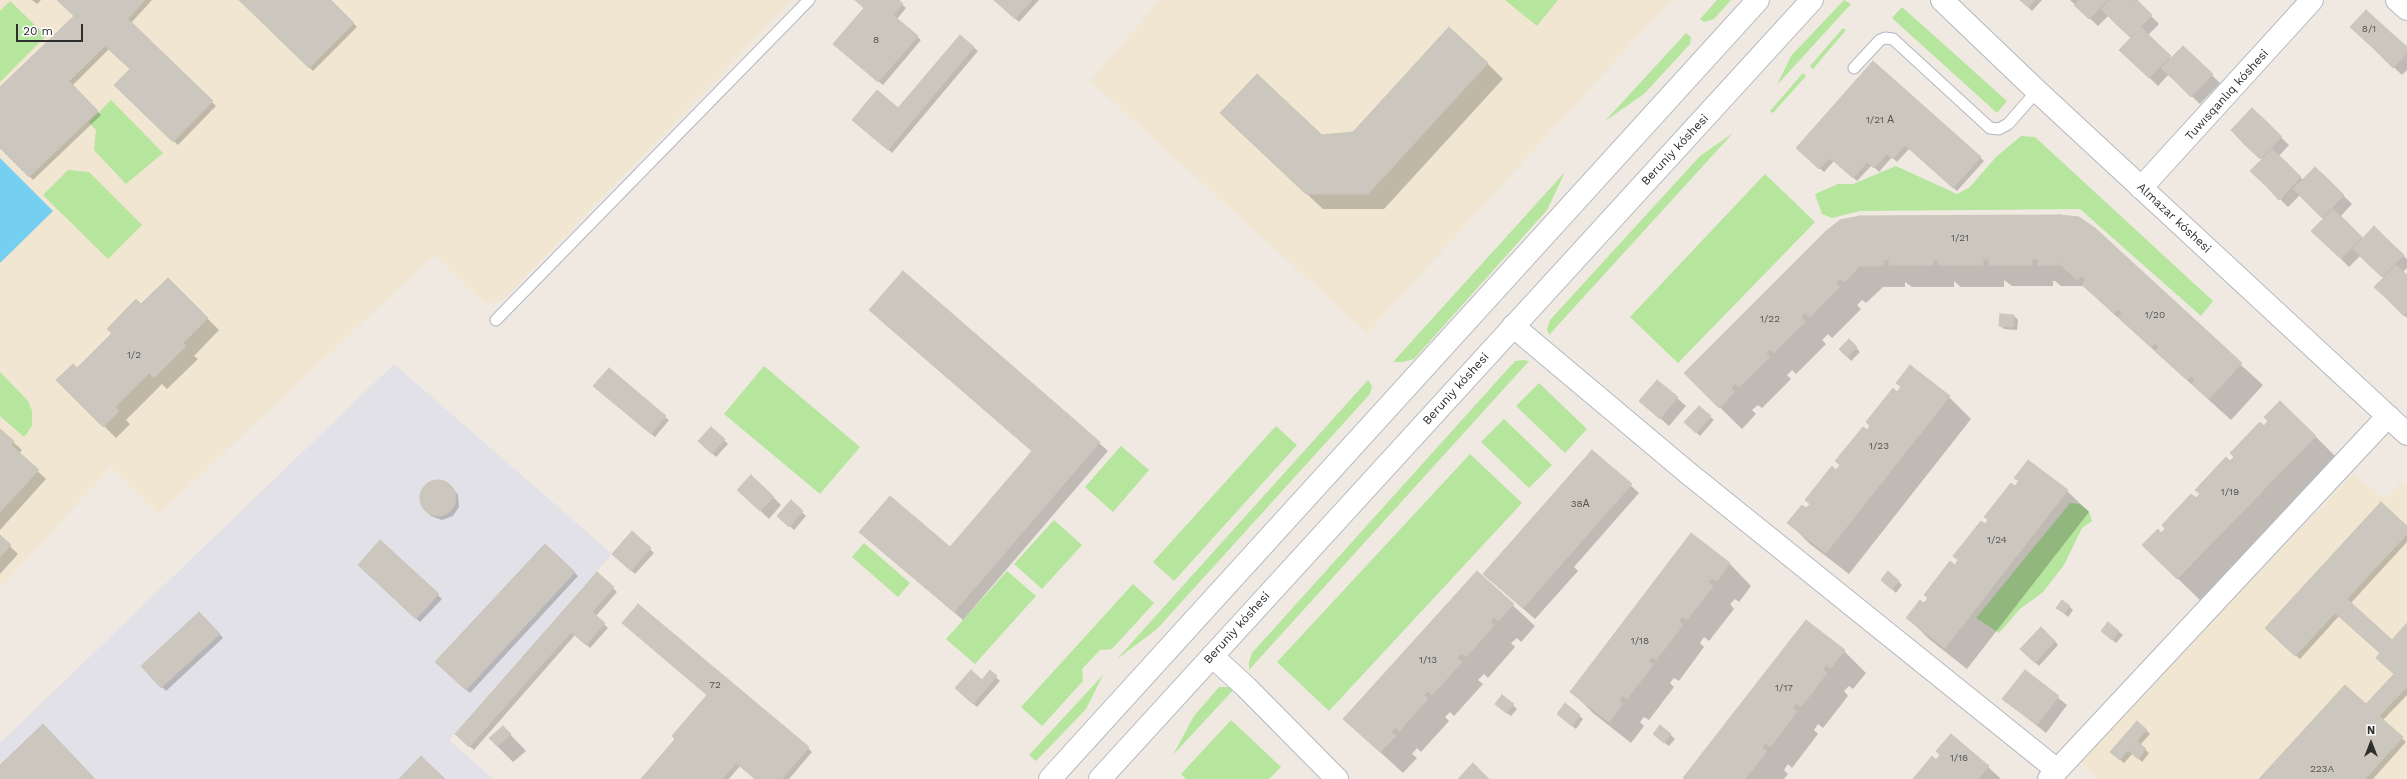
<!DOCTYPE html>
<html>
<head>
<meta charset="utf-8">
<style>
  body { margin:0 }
  #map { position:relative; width:2407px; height:779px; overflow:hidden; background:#efe9e1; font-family:"Work Sans",sans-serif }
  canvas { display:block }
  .north { position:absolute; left:2351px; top:723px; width:40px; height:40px; -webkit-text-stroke:3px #fff; paint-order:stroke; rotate:0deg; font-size:11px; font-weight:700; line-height:16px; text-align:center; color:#2e2e2e }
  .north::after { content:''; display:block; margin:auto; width:14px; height:18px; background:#2e2e2e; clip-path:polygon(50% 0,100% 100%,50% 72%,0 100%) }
  .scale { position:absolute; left:16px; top:24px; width:67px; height:18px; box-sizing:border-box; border:2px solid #2e2e2e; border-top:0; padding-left:5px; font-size:12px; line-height:14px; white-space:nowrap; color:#2e2e2e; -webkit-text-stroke:3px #fff; paint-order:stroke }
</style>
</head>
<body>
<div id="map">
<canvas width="2407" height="779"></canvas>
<div class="north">N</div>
<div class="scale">20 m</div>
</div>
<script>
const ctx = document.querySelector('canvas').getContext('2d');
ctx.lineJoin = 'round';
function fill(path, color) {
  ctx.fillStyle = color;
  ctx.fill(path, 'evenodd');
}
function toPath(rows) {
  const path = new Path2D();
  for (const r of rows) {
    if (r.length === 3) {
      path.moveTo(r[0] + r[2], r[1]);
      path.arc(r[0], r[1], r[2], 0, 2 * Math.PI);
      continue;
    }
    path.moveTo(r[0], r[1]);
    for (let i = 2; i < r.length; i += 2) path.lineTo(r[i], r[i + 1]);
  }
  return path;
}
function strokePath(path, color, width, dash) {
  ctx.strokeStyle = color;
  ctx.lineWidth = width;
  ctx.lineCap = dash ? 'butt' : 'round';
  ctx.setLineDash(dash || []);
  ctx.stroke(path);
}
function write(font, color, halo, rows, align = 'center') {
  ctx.font = font + ' "Work Sans",sans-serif';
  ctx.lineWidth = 3;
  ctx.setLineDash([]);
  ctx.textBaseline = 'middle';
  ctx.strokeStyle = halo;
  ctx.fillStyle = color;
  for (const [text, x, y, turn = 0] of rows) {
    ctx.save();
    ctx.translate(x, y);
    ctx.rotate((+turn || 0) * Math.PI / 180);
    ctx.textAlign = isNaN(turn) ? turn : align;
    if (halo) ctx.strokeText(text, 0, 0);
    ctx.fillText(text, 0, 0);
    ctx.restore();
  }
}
const industrial = toPath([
  [394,364,612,554,449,740,493,779,0,779,0,743]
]);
const education = toPath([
  [0,0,793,0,502,301,486,304,434,255,159,514,111,467,0,588],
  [1160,0,1671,0,1367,333,1090,81],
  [2353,474,2385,499,2401,482,2407,487,2407,779,2099,779,2078,760]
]);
const green = toPath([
  [1505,0,1558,0,1537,26],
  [1717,0,1731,0,1714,19,1704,22,1700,19],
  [1844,0,1851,4,1777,85,1791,56],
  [10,1,46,36,0,82,0,11],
  [1902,7,2007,101,1997,113,1892,18],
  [1843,28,1846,30,1813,69,1810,66],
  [1686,33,1691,37,1690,44,1644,94,1605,121],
  [1803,73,1806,76,1773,113,1770,111],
  [111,100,163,153,126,184,94,150,96,130,89,122],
  [1733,133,1549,335,1547,329,1550,320,1700,156],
  [2021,136,2035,137,2213,301,2201,316,2080,209,1860,211,1832,218,1822,214,1815,194,1838,184,1853,184,1896,166,1957,194,1970,187,1996,157],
  [68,170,89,172,142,225,108,259,43,195],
  [1565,172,1547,210,1414,359,1403,362,1393,362],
  [1765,174,1815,222,1678,363,1630,317],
  [1523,360,1529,361,1249,670,1249,662,1252,653,1515,361],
  [764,366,860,447,820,494,724,414],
  [0,372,28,401,32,411,32,426,24,437,0,416],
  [1368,380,1372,386,1370,394,1157,629,1117,659],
  [1539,383,1587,429,1565,453,1516,406],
  [1504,419,1552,465,1529,488,1481,442],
  [1276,426,1297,445,1174,581,1153,562],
  [1121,446,1149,470,1113,512,1085,487],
  [1470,454,1522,503,1329,711,1277,662],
  [2070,503,2080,504,2089,511,2092,521,2082,528,2064,565,2043,592,2020,609,1999,633,1976,618],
  [1054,520,1082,545,1042,589,1014,564],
  [864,543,910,583,898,597,852,557],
  [1007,571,1036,596,975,664,946,639],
  [1133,584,1154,603,1112,649,1100,650,1082,669,1083,681,1042,726,1021,707],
  [1103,675,1086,709,1036,761,1029,755],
  [1219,687,1236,687,1173,755,1194,716],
  [1231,720,1281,767,1269,779,1186,779,1181,774]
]);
const water = toPath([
  [0,158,53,211,0,263]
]);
const shadow = toPath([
  [32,0,41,0,37,4],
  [58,0,152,0,131,23,216,106,178,145,115,85,131,69,109,49,72,86,101,115,33,180,0,146,0,88,75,16],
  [241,0,329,0,357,27,313,71],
  [856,0,897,0,906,8,897,19,921,40,883,85,838,48,865,8],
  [995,0,1039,0,1019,22],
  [2021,0,2042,0,2032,11],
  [2070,0,2135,0,2159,24,2148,35,2172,59,2183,47,2220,83,2200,104,2169,74,2158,86,2121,50,2132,38,2109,15,2098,26],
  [2359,35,2407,49,2407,70,2402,75],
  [960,36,978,51,892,153,857,123,898,110],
  [1487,63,1503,79,1384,209,1323,209,1237,129,1322,136,1353,133],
  [1873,63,1984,161,1957,191,1909,149,1897,162,1892,157,1879,172,1872,165,1857,181,1834,161,1824,172,1801,152],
  [2252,110,2289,145,2278,157,2303,180,2315,168,2352,204,2340,217,2363,239,2374,228,2407,259,2407,268,2403,272,2407,277,2407,318,2376,287,2384,278,2361,255,2349,267,2313,231,2324,219,2300,195,2288,207,2252,171,2263,160,2232,130],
  [2079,218,2263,385,2231,420,2083,286,2061,286,2055,281,2053,281,2053,286,2012,286,2004,280,2004,287,1961,287,1954,281,1954,287,1912,287,1905,282,1905,287,1883,287,1866,303,1862,300,1857,305,1861,309,1832,338,1828,334,1822,340,1826,344,1796,374,1792,370,1787,375,1791,379,1762,408,1758,405,1752,410,1756,414,1742,429,1685,373,1826,232],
  [168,279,219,330,194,356,198,359,167,389,162,384,126,420,130,424,116,438,58,380,77,370],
  [2014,316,2018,320,2017,330,2004,329,2000,325],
  [878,318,1099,443,1108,451,963,620,869,540,950,548,1033,452],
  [1849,340,1860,352,1851,361,1840,349],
  [1911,367,1949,397,1971,419,1849,574,1810,544,1789,523,1806,510,1837,471,1902,387],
  [1658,381,1686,406,1669,426,1641,401],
  [598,390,665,417,669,420,655,437],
  [1710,417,1714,420,1700,436,1690,426],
  [2264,427,2315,436,2337,458,2200,600,2143,545,2161,534],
  [0,430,22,450,19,454,46,479,0,530],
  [724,440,728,444,716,457,699,441],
  [1592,451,1639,493,1574,567,1578,571,1535,619,1497,586],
  [2016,478,2067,491,2089,512,1967,669,1929,639,1907,617,1925,605,1929,599,1925,595,1955,566,2019,482],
  [440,481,455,491,458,495,459,507,453,516,442,520,431,516,423,508,420,497,422,491,429,483],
  [773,497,781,505,769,519,747,498],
  [791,502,806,516,794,530,783,520],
  [2407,528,2407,542,2350,604,2392,641,2407,625,2407,695,2383,720,2406,742,2373,779,2260,779,2366,706,2395,674,2381,653,2339,616,2300,659,2270,632],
  [632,533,654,553,635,574,617,558],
  [1691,535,1730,564,1751,586,1739,602,1735,599,1730,604,1734,609,1709,641,1704,637,1700,643,1704,647,1679,681,1674,678,1670,683,1674,687,1649,720,1644,717,1640,722,1644,726,1631,743,1593,713,1571,691],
  [0,537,18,554,0,574],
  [380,542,442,599,420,622,359,565],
  [545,545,578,576,470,693,440,666],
  [1477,572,1535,626,1521,642,1517,638,1511,643,1515,647,1488,678,1484,674,1478,680,1483,684,1454,716,1450,712,1445,717,1449,721,1421,752,1417,748,1412,754,1417,758,1403,773,1344,719],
  [1898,581,1902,585,1896,593,1886,584],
  [613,588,617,592,596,616,608,628,590,648,575,635,474,750,460,738],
  [2069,606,2073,610,2068,617,2061,611],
  [199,613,223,638,166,691,142,666],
  [1806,622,1844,651,1866,673,1853,689,1849,686,1844,691,1848,696,1823,728,1818,724,1814,730,1818,734,1792,768,1788,764,1784,770,1788,774,1784,779,1686,779],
  [2108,623,2123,635,2116,643,2106,635],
  [2055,641,2058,645,2039,666,2025,653],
  [2025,671,2067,705,2046,733,2004,699],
  [990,672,1000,681,977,707,960,692,982,682],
  [1513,705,1517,709,1511,716,1500,708],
  [1566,705,1583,719,1576,729,1562,718],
  [1661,726,1675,739,1669,746,1658,738],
  [503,727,526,751,513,762,497,746],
  [2146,730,2150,734,2140,745,2149,753,2142,762,2133,753,2124,763,2116,756],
  [676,739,808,748,812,752,789,779,756,779,740,766,729,779,643,779],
  [1941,755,1988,767,2001,779,1914,779]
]);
const building = toPath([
  [57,0,145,0,128,19,213,101,173,142,114,85,130,69,105,46,69,81,98,111,29,177,0,148,0,87,74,16,57,0],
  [239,0,331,0,354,23,309,68,239,0],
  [855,0,899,0,903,4,893,15,918,36,878,82,833,44,864,8,855,0],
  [994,0,1032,0,1015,19,994,0],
  [2020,0,2035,0,2028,7,2020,0],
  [2079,0,2107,0,2089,19,2074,5,2079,0],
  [2109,0,2137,0,2115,23,2101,9,2109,0],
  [2137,0,2152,15,2130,37,2115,23,2137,0],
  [2366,10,2388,30,2372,47,2350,27,2366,10],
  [1449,27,1488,63,1368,194,1306,194,1220,113,1257,74,1322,135,1353,132,1449,27],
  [2141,27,2156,42,2134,64,2119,50,2141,27],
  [2388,30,2407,47,2407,53,2393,68,2372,47,2388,30],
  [960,35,974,47,888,150,852,120,877,90,898,108,960,35],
  [2156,42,2171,56,2149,78,2134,64,2156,42],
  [2183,46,2198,60,2176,82,2161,68,2183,46],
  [2198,60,2213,74,2191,97,2176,82,2198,60],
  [1873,61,1962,140,1934,171,1905,145,1893,159,1887,154,1874,168,1867,162,1853,178,1830,158,1819,169,1796,148,1873,61],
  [2252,108,2267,122,2245,145,2231,130,2252,108],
  [2267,122,2282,137,2260,159,2245,145,2267,122],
  [1962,140,1981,157,1953,188,1934,171,1962,140],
  [2272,149,2287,163,2265,185,2250,171,2272,149],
  [2287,163,2301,177,2279,200,2265,185,2287,163],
  [2315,167,2330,181,2308,204,2293,189,2315,167],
  [2330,181,2344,195,2322,218,2308,204,2330,181],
  [2333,209,2348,223,2326,245,2311,231,2333,209],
  [2060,215,2061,265,2038,265,2038,259,2032,259,2032,265,1989,265,1989,259,1983,259,1983,265,1938,265,1938,260,1933,260,1933,265,1889,265,1889,260,1883,260,1883,266,1860,266,1860,216,2060,215],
  [2060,215,2079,217,2095,228,2061,265,2060,215],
  [1860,216,1860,266,1825,232,1840,220,1860,216],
  [2348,223,2362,237,2341,259,2326,245,2348,223],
  [2374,226,2389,241,2367,263,2353,249,2374,226],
  [2095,228,2242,363,2209,399,2192,384,2195,380,2191,376,2187,380,2155,351,2159,347,2155,343,2151,347,2118,317,2122,313,2118,309,2114,313,2082,284,2086,280,2081,276,2077,280,2061,265,2095,228],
  [1825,232,1860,266,1844,282,1840,279,1836,283,1840,287,1810,317,1805,313,1801,317,1805,322,1774,353,1770,349,1766,353,1770,357,1739,387,1735,384,1731,388,1735,392,1719,408,1684,373,1825,232],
  [2389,241,2404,255,2382,277,2367,263,2389,241],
  [2396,265,2407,275,2407,283,2389,301,2374,287,2396,265],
  [903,271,1100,442,954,612,859,532,890,496,950,547,1032,451,869,310,903,271],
  [168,278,208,318,183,343,186,346,154,378,149,373,115,407,119,411,103,427,56,380,73,364,77,368,112,333,107,329,136,299,141,304,168,278],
  [2407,283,2407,312,2404,316,2389,301,2407,283],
  [2000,314,2014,315,2013,327,1999,326,2000,314],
  [1849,339,1857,347,1847,357,1839,349,1849,339],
  [1910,365,1950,396,1826,553,1787,523,1802,505,1806,508,1810,504,1805,500,1832,466,1836,470,1840,465,1835,461,1863,427,1867,430,1870,426,1866,422,1893,388,1897,392,1901,387,1896,383,1910,365],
  [609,368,666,416,651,434,593,386,609,368],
  [1657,380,1678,397,1660,419,1639,401,1657,380],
  [2280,401,2316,436,2177,579,2142,545,2158,529,2161,533,2165,529,2162,525,2191,494,2196,498,2200,494,2195,490,2226,457,2230,461,2234,457,2230,453,2260,422,2264,426,2268,421,2264,417,2280,401],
  [1699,406,1711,416,1696,433,1684,422,1699,406],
  [711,427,725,439,712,454,698,441,711,427],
  [0,429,14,441,11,445,39,470,0,512,0,429],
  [1592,450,1632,484,1567,558,1527,524,1592,450],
  [2028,460,2068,490,1945,648,1906,618,1920,600,1924,603,1928,598,1924,595,1950,561,1955,565,1958,560,1953,556,1981,521,1985,524,1988,520,1984,517,2011,483,2015,486,2019,481,2014,478,2028,460],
  [751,475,774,497,760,511,737,490,751,475],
  [438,498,18],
  [791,500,803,511,789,527,777,516,791,500],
  [2381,502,2407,526,2407,534,2347,599,2392,640,2407,623,2407,687,2379,716,2403,737,2365,779,2259,779,2345,685,2366,704,2394,674,2376,658,2380,653,2335,613,2295,656,2265,628,2381,502],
  [1527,524,1567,558,1523,608,1483,574,1527,524],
  [632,531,651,548,631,571,612,554,632,531],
  [1691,533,1730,563,1717,581,1712,578,1708,582,1713,586,1687,620,1682,616,1679,621,1683,625,1656,660,1652,657,1648,661,1653,665,1627,699,1622,696,1619,700,1623,704,1609,722,1570,692,1691,533],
  [0,535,11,545,0,557,0,535],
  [380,540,439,594,416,619,358,565,380,540],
  [545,544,575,572,466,690,435,662,545,544],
  [1477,571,1514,604,1498,621,1494,617,1490,621,1494,625,1466,657,1461,653,1457,658,1462,662,1432,695,1428,691,1424,695,1428,699,1399,731,1395,727,1391,732,1396,736,1380,752,1343,719,1477,571],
  [1888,571,1899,581,1891,589,1881,580,1888,571],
  [597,572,614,587,592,612,605,623,586,645,571,632,469,747,455,734,597,572],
  [2062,600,2070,606,2064,613,2056,608,2062,600],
  [638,604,809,747,782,779,755,779,736,763,722,779,641,779,675,739,672,736,707,695,622,623,638,604],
  [199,612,220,634,161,688,141,666,199,612],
  [1806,620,1845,650,1831,668,1826,665,1823,669,1827,673,1801,707,1796,703,1793,708,1797,712,1770,747,1766,743,1762,748,1767,751,1745,779,1685,779,1683,778,1806,620],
  [2108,622,2119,631,2112,640,2101,631,2108,622],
  [2041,627,2055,641,2035,663,2020,649,2041,627],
  [971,670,982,680,990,670,997,676,973,704,955,688,971,670],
  [2025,670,2059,696,2037,725,2002,699,2025,670],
  [1502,695,1514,704,1506,713,1495,704,1502,695],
  [1565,703,1580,715,1572,726,1557,714,1565,703],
  [2137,721,2147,730,2137,741,2146,749,2138,759,2128,750,2120,760,2110,752,2137,721],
  [43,724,95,779,0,779,0,765,43,724],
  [1660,725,1671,734,1664,743,1653,734,1660,725],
  [503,726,511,734,497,746,489,738,503,726],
  [1951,734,1989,766,1978,779,1913,779,1932,756,1936,760,1940,755,1936,751,1951,734],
  [421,756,445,779,399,779,421,756],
  [1473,763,1489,779,1458,779,1473,763]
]);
const lane = toPath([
  [1854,68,1880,40,1885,38,1893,39,1990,128,1999,129,2008,124,2037,91],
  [496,320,809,0]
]);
const street = toPath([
  [2397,0,2407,9],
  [2141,188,2312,0],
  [1513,326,1688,473,2057,770],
  [1212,656,1246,687,1337,779],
  [2049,779,2388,416]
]);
const secondary = toPath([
  [1942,0,2037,91,2407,434],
  [1050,779,1758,0],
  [1100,779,1812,0]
]);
const numberNames = [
  ["8/1",2369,29],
  ["8",876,40],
  ["1/21 А",1880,120],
  ["1/21",1960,238],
  ["1/20",2155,315],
  ["1/22",1770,319],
  ["1/2",134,355],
  ["1/23",1879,446],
  ["1/19",2230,492],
  ["38А",1580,504],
  ["1/24",1997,540],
  ["1/18",1640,641],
  ["1/13",1428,660],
  ["72",715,685],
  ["1/17",1784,688],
  ["1/16",1959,758],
  ["223A",2322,769]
];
const streetNames = [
  ["Tuwısqanlıq kóshesi",2227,95,-48],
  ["Beruniy kóshesi",1675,150,-47],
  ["Almazar kóshesi",2174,218,43],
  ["Beruniy kóshesi",1456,389,-48],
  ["Beruniy kóshesi",1237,628,-48]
];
fill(industrial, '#e3e1e8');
fill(education, '#f0e6d1');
fill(green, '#b6e59e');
fill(water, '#75cff0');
fill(shadow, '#0003');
fill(building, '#cbc7bf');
strokePath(building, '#cbc5ba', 1);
strokePath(lane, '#b4b7c1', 13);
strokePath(street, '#b4b7c1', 24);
strokePath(secondary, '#b4b7c1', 24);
strokePath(lane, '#fff', 11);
strokePath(street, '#fff', 22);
strokePath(secondary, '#fff', 22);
write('10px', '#555452', null, numberNames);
write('12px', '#2e2e2e', '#fff', streetNames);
</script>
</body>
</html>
